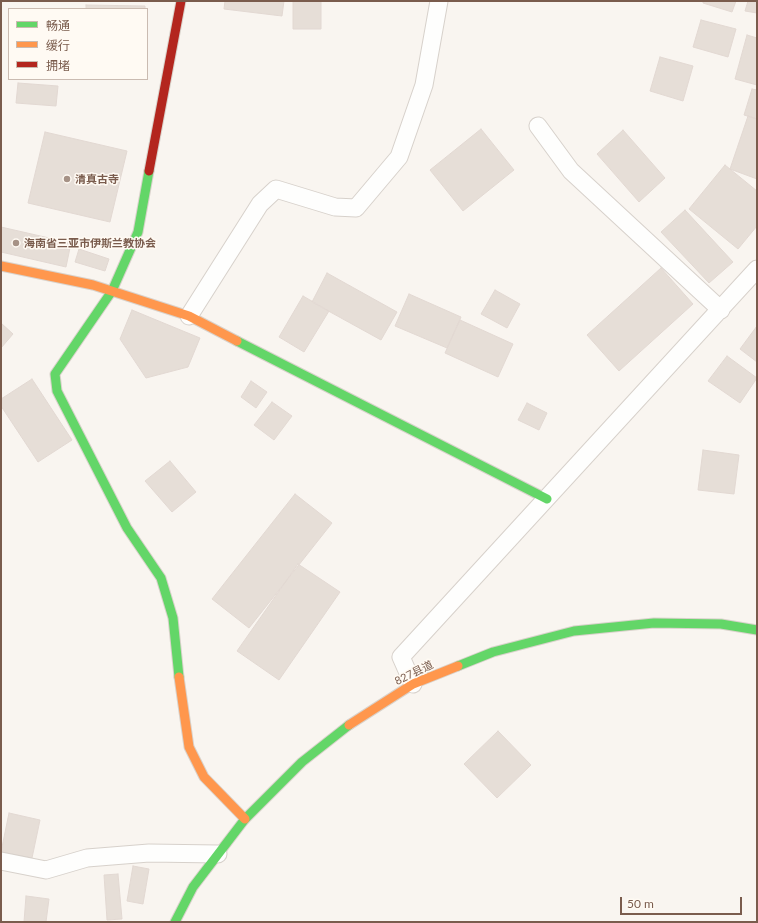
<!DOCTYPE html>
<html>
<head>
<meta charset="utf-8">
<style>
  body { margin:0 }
  #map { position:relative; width:758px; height:923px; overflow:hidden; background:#f9f5f0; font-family:Lato,"Noto Sans SC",sans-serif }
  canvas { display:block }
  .frame { position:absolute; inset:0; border:2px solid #7a5c4d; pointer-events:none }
  .legend { position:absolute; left:8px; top:8px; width:140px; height:72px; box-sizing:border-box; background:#fffaf3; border:1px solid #cabbb1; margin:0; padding:5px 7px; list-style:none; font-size:12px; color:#7a5c4d }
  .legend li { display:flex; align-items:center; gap:8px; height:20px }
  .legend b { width:20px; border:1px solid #cabbb1 }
  .scale { position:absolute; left:620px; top:897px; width:122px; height:18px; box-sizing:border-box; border:2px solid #7a5c4d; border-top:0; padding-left:5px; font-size:12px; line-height:14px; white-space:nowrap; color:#7a5c4d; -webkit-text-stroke:3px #fffaf3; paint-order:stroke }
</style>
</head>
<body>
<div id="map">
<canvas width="758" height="923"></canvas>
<div class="frame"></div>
<ul class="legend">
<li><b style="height:5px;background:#63d668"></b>畅通</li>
<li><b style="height:5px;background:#ff974d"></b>缓行</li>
<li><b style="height:5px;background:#b3261e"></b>拥堵</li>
</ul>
<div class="scale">50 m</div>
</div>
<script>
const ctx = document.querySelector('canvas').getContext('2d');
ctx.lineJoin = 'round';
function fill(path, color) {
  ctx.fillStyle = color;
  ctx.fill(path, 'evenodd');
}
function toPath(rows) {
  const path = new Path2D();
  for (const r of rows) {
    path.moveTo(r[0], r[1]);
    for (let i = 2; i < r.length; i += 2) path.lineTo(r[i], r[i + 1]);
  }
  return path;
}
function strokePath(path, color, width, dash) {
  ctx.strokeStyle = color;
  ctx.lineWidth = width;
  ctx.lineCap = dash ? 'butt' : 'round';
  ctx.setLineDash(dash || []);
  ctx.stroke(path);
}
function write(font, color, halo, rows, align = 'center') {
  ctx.font = font + ' Lato,"Noto Sans SC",sans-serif';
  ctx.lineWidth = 3;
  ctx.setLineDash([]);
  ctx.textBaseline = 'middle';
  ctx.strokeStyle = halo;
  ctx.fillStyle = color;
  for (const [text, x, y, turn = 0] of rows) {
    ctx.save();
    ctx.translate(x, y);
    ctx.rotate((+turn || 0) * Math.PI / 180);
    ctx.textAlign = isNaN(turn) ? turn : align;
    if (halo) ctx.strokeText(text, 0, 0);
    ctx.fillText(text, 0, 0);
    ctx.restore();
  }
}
const building = toPath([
  [225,1,284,1,282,16,224,9,225,1],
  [293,1,321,1,321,29,293,29,293,1],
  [703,1,736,1,732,12,703,3,703,1],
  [748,1,757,1,757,13,745,11,748,1],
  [86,5,145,6,145,9,86,9,86,5],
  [701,20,736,29,728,57,693,47,701,20],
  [747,35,757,38,757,85,735,79,747,35],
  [660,57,693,66,683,101,650,91,660,57],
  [18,83,58,86,56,106,16,103,18,83],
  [752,89,757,90,757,119,744,115,752,89],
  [748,116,757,119,757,179,730,169,748,116],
  [481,129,514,170,463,211,430,170,481,129],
  [623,130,665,178,639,202,597,154,623,130],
  [45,132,127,151,110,222,28,203,45,132],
  [725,165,757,191,757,226,738,249,689,209,725,165],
  [685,210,733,262,709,283,661,232,685,210],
  [1,227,71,243,66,267,1,252,1,227],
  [79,249,109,259,105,271,75,262,79,249],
  [661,268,693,304,619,371,587,335,661,268],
  [327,273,397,312,381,340,312,302,327,273],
  [495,290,520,304,507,328,481,314,495,290],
  [409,294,461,317,447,348,395,326,409,294],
  [303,296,329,311,304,352,279,337,303,296],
  [132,310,200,338,188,367,146,378,120,339,132,310],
  [460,320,513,344,498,377,445,353,460,320],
  [1,323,13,334,1,348,1,323],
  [757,326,757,362,740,349,757,326],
  [727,356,757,378,740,403,708,381,727,356],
  [32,379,72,440,38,462,1,406,1,399,32,379],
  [251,381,267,392,256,408,241,397,251,381],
  [272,402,292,416,274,440,254,425,272,402],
  [527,403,547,413,539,430,518,420,527,403],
  [703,450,739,455,734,494,698,490,703,450],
  [170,461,196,492,172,512,145,481,170,461],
  [295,494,332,523,249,628,212,599,295,494],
  [298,564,340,592,279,680,237,651,298,564],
  [498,731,531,765,497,798,464,764,498,731],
  [9,813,40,820,32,858,1,852,9,813],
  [133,866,149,869,143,904,127,901,133,866],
  [118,874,122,919,107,920,104,875,118,874],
  [26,896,49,899,46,922,24,922,26,896]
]);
const street = toPath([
  [538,126,571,171,721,310],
  [189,316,260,204,276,189,335,207,356,208,399,157,424,85,439,1],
  [413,684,401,657,757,269],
  [1,861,46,870,87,858,149,853,218,854]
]);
const fast = toPath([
  [149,171,138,232,112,291,55,374,57,391,127,528,161,578,173,618,179,677],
  [237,341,547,499],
  [458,666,493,652,574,631,654,623,721,624,757,630],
  [175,922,193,887,245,819,302,762,349,725]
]);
const slow = toPath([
  [1,266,93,285,189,316,237,341],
  [179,677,189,747,204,777,245,819],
  [349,725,413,684,458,666]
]);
const jam = toPath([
  [149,171,181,1]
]);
const markers = [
  [67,179,4,"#a69286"],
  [16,243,4,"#a69286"]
];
const poiNames = [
  ["清真古寺",75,179],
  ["海南省三亚市伊斯兰教协会",24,243]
];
const streetNames = [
  ["827县道",414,673,-26]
];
fill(building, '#e6ded7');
strokePath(building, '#e2d8d2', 1);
strokePath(street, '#d7d1cb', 19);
strokePath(fast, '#d9d2cb', 11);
strokePath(slow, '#d9d2cb', 11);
strokePath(jam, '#d9d2cb', 11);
strokePath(street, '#fefefd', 17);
strokePath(fast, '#63d668', 9);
strokePath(slow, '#ff974d', 9);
strokePath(jam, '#b3261e', 9);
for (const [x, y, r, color] of markers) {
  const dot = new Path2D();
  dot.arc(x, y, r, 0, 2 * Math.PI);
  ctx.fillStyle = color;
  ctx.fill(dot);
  strokePath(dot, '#fffaf3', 1.5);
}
write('bold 11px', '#7a5c4d', '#fffaf3', poiNames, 'left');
write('11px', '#7a5c4d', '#fffaf3', streetNames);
</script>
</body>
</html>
